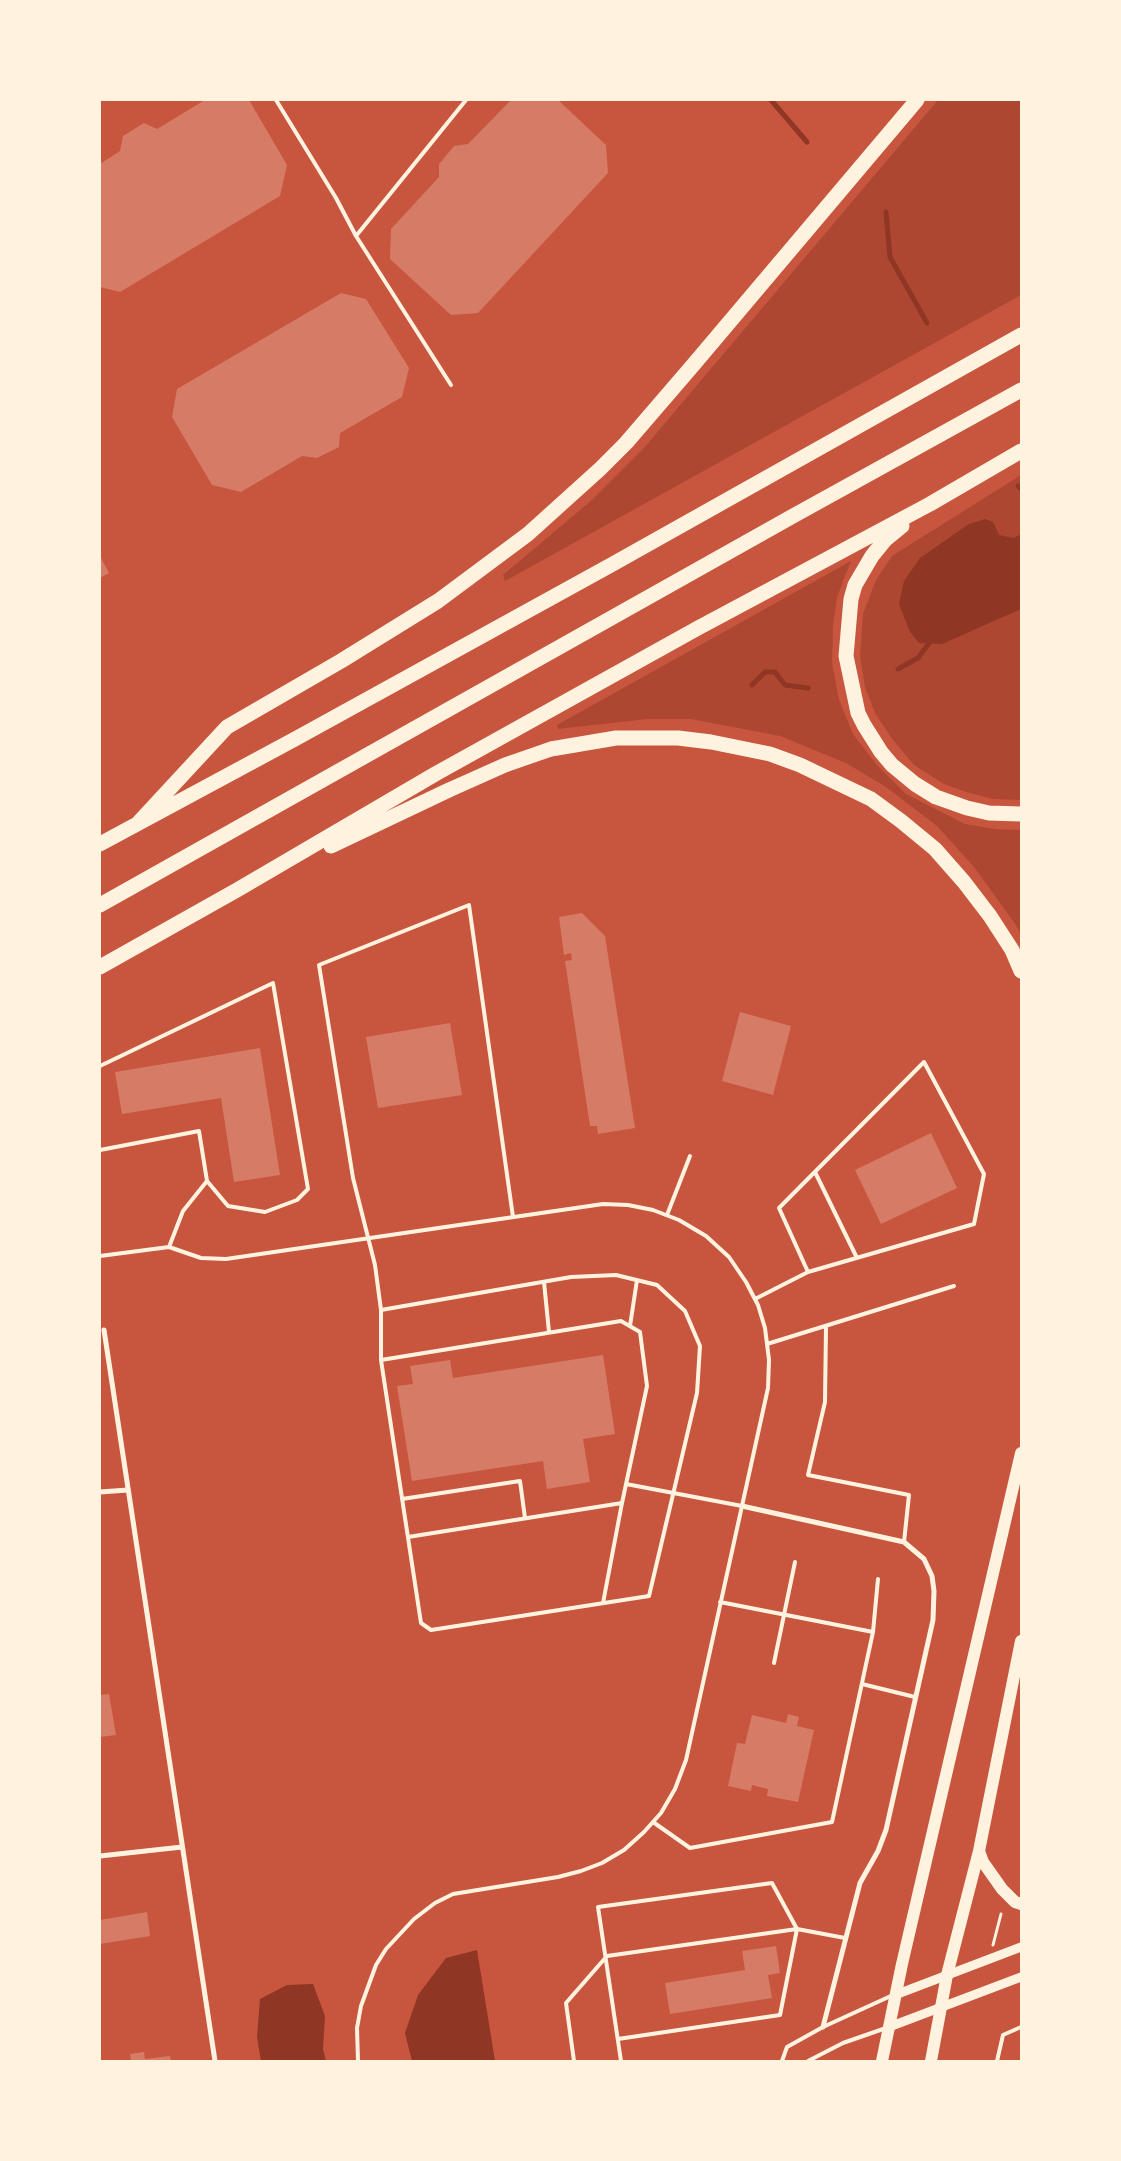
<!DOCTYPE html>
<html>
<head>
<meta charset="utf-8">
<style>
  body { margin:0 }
  #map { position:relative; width:1121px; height:2161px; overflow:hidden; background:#c8553d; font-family:"Public Sans",sans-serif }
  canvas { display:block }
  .frame { position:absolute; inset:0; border:101px solid #fff3e0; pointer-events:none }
</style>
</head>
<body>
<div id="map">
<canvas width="1121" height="2161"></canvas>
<div class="frame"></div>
</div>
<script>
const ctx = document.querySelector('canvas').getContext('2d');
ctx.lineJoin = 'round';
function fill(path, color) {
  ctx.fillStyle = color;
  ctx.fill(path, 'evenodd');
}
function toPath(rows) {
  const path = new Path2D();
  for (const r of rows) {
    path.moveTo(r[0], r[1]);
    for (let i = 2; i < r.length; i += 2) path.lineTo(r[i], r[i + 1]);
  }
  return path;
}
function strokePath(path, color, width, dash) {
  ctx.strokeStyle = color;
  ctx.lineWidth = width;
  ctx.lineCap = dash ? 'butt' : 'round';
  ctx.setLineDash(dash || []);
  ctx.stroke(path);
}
const green = toPath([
  [938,100,1021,100,1021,295,505,581,503,575,592,500,644,448],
  [1021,475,1021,800,993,799,966,792,944,784,914,765,893,740,875,713,865,687,860,656,863,614,876,580,892,556],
  [851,561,837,597,833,627,832,663,839,700,853,734,876,764,906,794,965,824,995,829,1021,830,1021,935,1016,925,974,867,937,826,886,787,846,763,780,736,691,719,648,719,558,729,557,725]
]);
const water = toPath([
  [985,519,993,522,999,535,1014,538,1021,534,1021,609,942,644,919,643,910,632,899,604,904,581,920,558,969,524],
  [477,1950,495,2061,412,2061,405,2033,418,1995,446,1958],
  [313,1984,325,2016,323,2049,326,2061,261,2061,257,2037,260,1999,287,1985]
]);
const stream = toPath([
  [771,100,807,142],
  [886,212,890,257,927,323],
  [1018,486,1021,489],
  [898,669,918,658,933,638],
  [752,685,765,672,775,672,785,685,808,688]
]);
const building = toPath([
  [205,100,249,100,287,165,280,196,120,292,100,287,100,164,120,151,123,136,144,123,157,129],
  [511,100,558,100,606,145,608,173,478,313,451,315,390,259,391,229,439,177,439,164,454,146,468,144],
  [341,293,366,299,409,368,402,397,340,433,339,447,317,458,302,456,241,492,212,485,172,417,177,389],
  [100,556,109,573,100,578],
  [582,913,605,936,635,1128,598,1134,597,1126,590,1126,565,961,572,960,571,953,564,955,559,917],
  [740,1012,791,1026,773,1095,722,1081],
  [450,1023,462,1095,378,1108,366,1037],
  [260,1048,280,1175,234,1182,221,1098,122,1114,115,1072],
  [931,1133,957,1188,881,1224,855,1170],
  [603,1355,615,1434,583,1439,590,1482,547,1489,543,1461,412,1481,397,1386,413,1384,410,1366,450,1360,453,1378],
  [109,1694,116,1735,100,1737,100,1695],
  [788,1714,799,1717,797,1726,814,1730,798,1802,767,1796,768,1789,752,1785,751,1791,728,1786,737,1743,745,1744,752,1715,786,1723],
  [147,1912,150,1936,100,1944,100,1920],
  [776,1946,780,1973,768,1975,772,1998,670,2014,665,1983,745,1970,742,1951],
  [144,2052,145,2059,170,2056,171,2061,131,2061,130,2054]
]);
const path = toPath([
  [993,1945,1001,1914]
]);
const service = toPath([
  [276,100,336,198,356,236,451,385],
  [356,236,466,100],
  [100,1066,273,983,308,1189,297,1200,265,1212,228,1206,207,1181,199,1131,100,1150],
  [815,1172,857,1258],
  [667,1215,690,1156],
  [169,1247,183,1211,207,1181],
  [100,1256,169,1247,201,1258,226,1259,603,1204,628,1205,653,1210,679,1220,706,1236,729,1257,746,1282,758,1305,765,1328,769,1360,768,1388,686,1760,675,1789,661,1813,644,1832,624,1850,602,1863,581,1871,558,1877,453,1894,435,1903,414,1919,386,1949,376,1965,361,2006,357,2028,358,2061],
  [544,1282,549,1332],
  [755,1299,808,1272,974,1224,984,1174,924,1062,779,1208,808,1272],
  [381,1310,571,1277,616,1275,657,1285,685,1311,700,1346,697,1393,649,1596,431,1630,421,1623,381,1360,381,1310,375,1265,353,1178,319,965,469,905,513,1217],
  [630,1326,637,1280],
  [826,1326,825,1402,808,1475,909,1495,904,1542],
  [767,1344,954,1286],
  [381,1360,621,1321,640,1332,647,1386,622,1503,603,1603],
  [626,1484,742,1506],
  [402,1499,520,1481,525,1518],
  [408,1537,622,1503],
  [720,1602,873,1632],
  [774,1663,795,1562],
  [862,1684,915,1697],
  [653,1822,690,1848,832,1822,873,1632,878,1579],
  [618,2039,780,2015,797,1929,772,1883,598,1907,621,2061],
  [574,2061,566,2003,607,1956,797,1929,845,1938],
  [782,2061,787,2047,823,2027,893,1995],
  [808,2061,843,2043,886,2028],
  [997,2061,1003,2035,1021,2027]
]);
const minor = toPath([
  [104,1330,215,2061],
  [100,1492,128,1490],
  [742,1506,904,1542,924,1559,932,1576,934,1591,933,1620,886,1830,878,1851,860,1883,823,2027],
  [100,1856,182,1847]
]);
const tertiary = toPath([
  [895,1995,1021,1947],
  [889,2027,1021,1977]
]);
const primary = toPath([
  [979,1851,983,1862,1002,1889,1015,1902,1021,1904],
  [882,2061,902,1964,1021,1453],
  [931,2061,947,1975,979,1851,1021,1641]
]);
const motorway = toPath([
  [902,526,885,540,872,556,855,585,851,599,846,656,858,713,864,725,881,752,892,765,915,784,936,797,967,808,989,813,1021,814],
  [139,822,227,727,341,661,438,601,528,534,600,469,626,443,694,364,917,100],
  [100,844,295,739,611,565,1021,335],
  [331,846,449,790,505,765,551,749,616,738,678,738,711,742,770,754,800,765,871,799,901,821,935,849,964,882,990,916,1012,950,1021,971],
  [100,905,793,516,1021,390],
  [100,967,237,890,437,773,698,628,930,504,1021,451]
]);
fill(green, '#ae4732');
fill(water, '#8f3625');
strokePath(stream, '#8f3625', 5);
fill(building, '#d67c66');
strokePath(path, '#fff3e0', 3);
strokePath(service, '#fff3e0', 4);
strokePath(minor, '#fff3e0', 5);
strokePath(tertiary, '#fff3e0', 9);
strokePath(primary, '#fff3e0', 12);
strokePath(motorway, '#fff3e0', 15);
</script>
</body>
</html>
